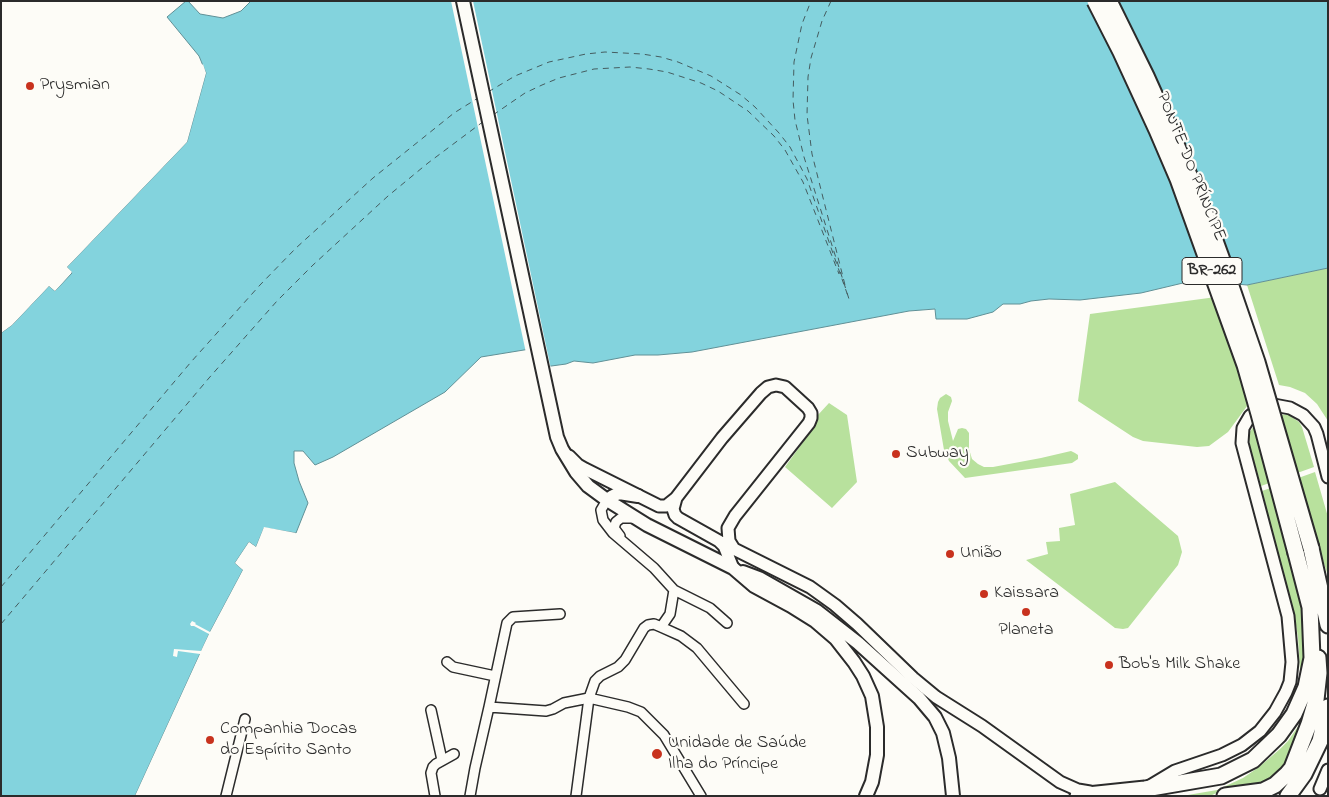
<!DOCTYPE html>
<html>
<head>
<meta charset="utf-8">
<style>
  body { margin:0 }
  #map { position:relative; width:1329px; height:797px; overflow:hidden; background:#fdfcf7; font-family:"Indie Flower",sans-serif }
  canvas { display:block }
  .frame { position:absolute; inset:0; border:2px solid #2b2b2b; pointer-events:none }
</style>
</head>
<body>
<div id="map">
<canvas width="1329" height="797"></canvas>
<div class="frame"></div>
</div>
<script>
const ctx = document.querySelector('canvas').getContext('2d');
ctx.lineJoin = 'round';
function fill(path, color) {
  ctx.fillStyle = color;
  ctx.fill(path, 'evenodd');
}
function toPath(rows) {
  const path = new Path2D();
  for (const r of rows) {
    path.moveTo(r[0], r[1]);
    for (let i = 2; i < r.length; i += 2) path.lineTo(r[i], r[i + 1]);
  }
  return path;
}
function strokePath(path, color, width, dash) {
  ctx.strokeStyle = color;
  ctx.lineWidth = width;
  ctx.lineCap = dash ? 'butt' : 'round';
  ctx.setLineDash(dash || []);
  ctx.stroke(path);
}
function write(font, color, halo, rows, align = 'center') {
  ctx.font = font + ' "Indie Flower",sans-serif';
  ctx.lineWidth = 4.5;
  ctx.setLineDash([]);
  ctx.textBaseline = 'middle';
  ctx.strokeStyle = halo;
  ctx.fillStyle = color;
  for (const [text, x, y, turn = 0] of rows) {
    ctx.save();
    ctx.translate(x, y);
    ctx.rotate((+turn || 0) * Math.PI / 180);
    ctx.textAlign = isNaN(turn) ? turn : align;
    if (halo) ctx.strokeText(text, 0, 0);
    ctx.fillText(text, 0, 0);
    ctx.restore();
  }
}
const green = toPath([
  [1328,268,1328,421,1317,404,1305,393,1290,387,1279,385,1247,285],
  [1216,297,1253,398,1228,432,1209,446,1197,447,1143,441,1133,437,1078,401,1090,314],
  [946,394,951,397,952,401,948,412,948,421,953,441,958,429,962,428,966,429,969,433,969,449,972,459,978,464,984,467,993,467,1041,458,1071,451,1075,453,1078,455,1078,459,1072,463,965,478,949,461,944,450,937,409,938,402,940,398],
  [829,403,847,415,857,482,832,508,785,467,806,438,817,416],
  [1275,414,1289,415,1299,422,1302,427,1314,467,1261,486,1250,447,1249,433,1257,422],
  [1315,472,1328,517,1328,576,1314,532,1288,540,1305,625,1307,656,1302,673,1300,670,1298,637,1295,619,1262,491],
  [1115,482,1178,536,1182,552,1178,565,1128,628,1123,629,1115,628,1026,560,1048,554,1046,542,1060,541,1059,528,1075,525,1070,494],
  [1301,722,1304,724,1285,766,1265,784,1223,790,1210,796,1182,796,1217,790,1243,778,1259,767,1280,749,1288,741]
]);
const water = toPath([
  [186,1,188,1,200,14,223,18,241,11,251,1,1328,1,1328,268,1247,285,1202,281,1183,283,1141,293,1080,300,1049,299,1031,301,1020,304,1003,304,993,312,967,319,936,319,935,309,909,311,692,352,658,355,635,355,593,363,574,361,566,364,544,367,530,349,481,357,445,392,333,457,315,465,303,451,294,451,294,463,299,481,308,503,296,533,264,528,256,547,249,542,235,563,243,570,210,632,135,796,1,796,1,333,12,325,49,286,55,291,72,273,67,267,187,142,206,73,199,56,167,17,186,1]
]);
const pier = toPath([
  [451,1,473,1,551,369,543,369,529,352,526,353],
  [203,64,206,73,187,142,67,267,72,272,55,291,49,286,12,325,1,333,1,330,10,324,48,284,51,283,55,287,69,272,65,269,65,266,185,141,203,73,201,66],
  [264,527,296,533,295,535,265,530,258,548,256,549,250,546,238,563,245,568,245,571,212,633,137,796,135,796,200,654,178,651,177,657,173,656,174,649,201,651,209,634,194,626,191,626,190,624,192,621,196,623,195,624,210,632,243,570,235,563,249,542,256,547]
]);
const ferry = toPath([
  [831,1,822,21,811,58,808,77,807,115,812,154,845,285],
  [488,92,515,76,549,62,586,54,605,52,642,54,661,57,678,62,711,76,741,95,755,107,779,133,790,147,807,179,849,299,804,157,795,120,793,100,794,62,802,24,811,1],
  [493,115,525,93,542,85,559,78,594,69,630,67,649,69,667,72,701,83,718,91,748,111,774,136,785,150,803,182,839,274],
  [1,587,191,362,260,285,296,248,373,178,454,113,478,98],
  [1,624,209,378,277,301,313,265,388,196,428,163,484,121]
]);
const minor = toPath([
  [607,500,601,510,603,520,613,533,654,568,674,590,710,608,727,623],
  [620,536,614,528,616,522,621,518,635,518],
  [661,627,670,614,674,590],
  [447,662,453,667,495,676],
  [489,707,546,711,553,709,564,703,589,698,628,707,641,712,664,735,701,796],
  [431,710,442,760],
  [226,796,245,719],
  [435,796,431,773,433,767,436,764,454,754],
  [470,796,475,768,489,707,507,623,513,617,560,614],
  [576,796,589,698,595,681,600,676,618,667,625,660,644,628,648,625,654,624,661,627,681,636,697,648,744,704]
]);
const tertiary = toPath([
  [569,456,578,465,585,469,659,506,666,506,676,498,722,438,761,393,768,387,776,385,785,387,808,408,811,413,811,418,809,423,735,516,728,528,729,541,734,549,810,587,835,605,857,624,913,678,936,697,982,726,1060,782,1078,790,1090,792],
  [676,498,673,509,675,515,678,518,719,541,724,546,733,568],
  [1150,786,1175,771,1222,755,1242,745,1260,731,1275,712,1286,692,1290,682,1292,662,1288,616,1242,443,1243,428,1250,416,1260,408,1274,405,1290,408,1303,415,1314,427,1317,434,1328,477],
  [1320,789,1328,770]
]);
const secondary = toPath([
  [463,1,557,437,562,449,576,472,588,486,607,500,647,525,733,568,754,586,791,606,815,621,836,639,854,662,863,676,872,696,877,727,877,755,872,782,866,796],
  [607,500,613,496,619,493,638,496],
  [743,572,759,578,817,611,858,643,919,698,935,717,943,733,949,758,953,796]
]);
const primary = toPath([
  [1311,548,1328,625],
  [1078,796,1145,789,1221,776,1253,760,1279,735,1294,714,1306,687,1312,658,1310,607,1296,553],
  [1225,796,1263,791,1275,785,1287,774,1292,768,1309,724,1316,700,1319,673,1318,658],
  [1288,796,1304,774,1320,741,1328,707]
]);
const primaryBridge = toPath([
  [1095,1,1121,52,1157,130,1178,179,1209,265,1245,365,1259,414,1296,553],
  [1109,1,1146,76,1168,125,1206,216,1222,260,1257,362,1311,548]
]);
const markers = [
  [30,86,5,"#c8321e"],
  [896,454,5,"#c8321e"],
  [950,554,5,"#c8321e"],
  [984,594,5,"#c8321e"],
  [1026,612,5,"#c8321e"],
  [1109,665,5,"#c8321e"],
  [210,740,5,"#c8321e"],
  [657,754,6,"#c8321e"]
];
const shields = [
  [1212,271,60]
];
const shieldNames = [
  ["BR-262",1212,271]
];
const poiNames = [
  ["Prysmian",40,86],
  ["Subway",906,454],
  ["União",960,554],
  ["Kaissara",994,594],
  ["Planeta",1026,631,"center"],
  ["Bob's Milk Shake",1119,665],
  ["Companhia Docas",220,730],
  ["do Espírito Santo",220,751],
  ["Unidade de Saúde",668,744],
  ["Ilha do Príncipe",668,765]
];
const streetNames = [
  ["PONTE DO PRÍNCIPE",1190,167,68]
];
fill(green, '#b8e19d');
fill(water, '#83d3dd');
strokePath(water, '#609096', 1);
fill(pier, '#fdfcf7');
strokePath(ferry, '#455d60', 1, [6, 5]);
strokePath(minor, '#2b2b2b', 12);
strokePath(tertiary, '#2b2b2b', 15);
strokePath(secondary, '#2b2b2b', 16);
strokePath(primary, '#2b2b2b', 19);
strokePath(minor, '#fdfcf7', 9);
strokePath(tertiary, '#fdfcf7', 11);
strokePath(secondary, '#fdfcf7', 12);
strokePath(primary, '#fdfcf7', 15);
strokePath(primaryBridge, '#2b2b2b', 19, []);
strokePath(primaryBridge, '#fdfcf7', 15);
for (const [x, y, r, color] of markers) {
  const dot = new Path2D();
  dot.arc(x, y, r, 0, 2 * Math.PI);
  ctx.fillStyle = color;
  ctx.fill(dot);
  strokePath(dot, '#fdfcf7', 2);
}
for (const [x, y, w] of shields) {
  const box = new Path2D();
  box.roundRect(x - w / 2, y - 13.5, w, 27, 4);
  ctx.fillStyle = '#fdfcf7';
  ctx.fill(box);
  strokePath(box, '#2b2b2b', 1);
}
write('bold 16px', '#2b2b2b', null, shieldNames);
write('18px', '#2b2b2b', '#fdfcf7', poiNames, 'left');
write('18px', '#2b2b2b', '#fdfcf7', streetNames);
</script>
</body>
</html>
